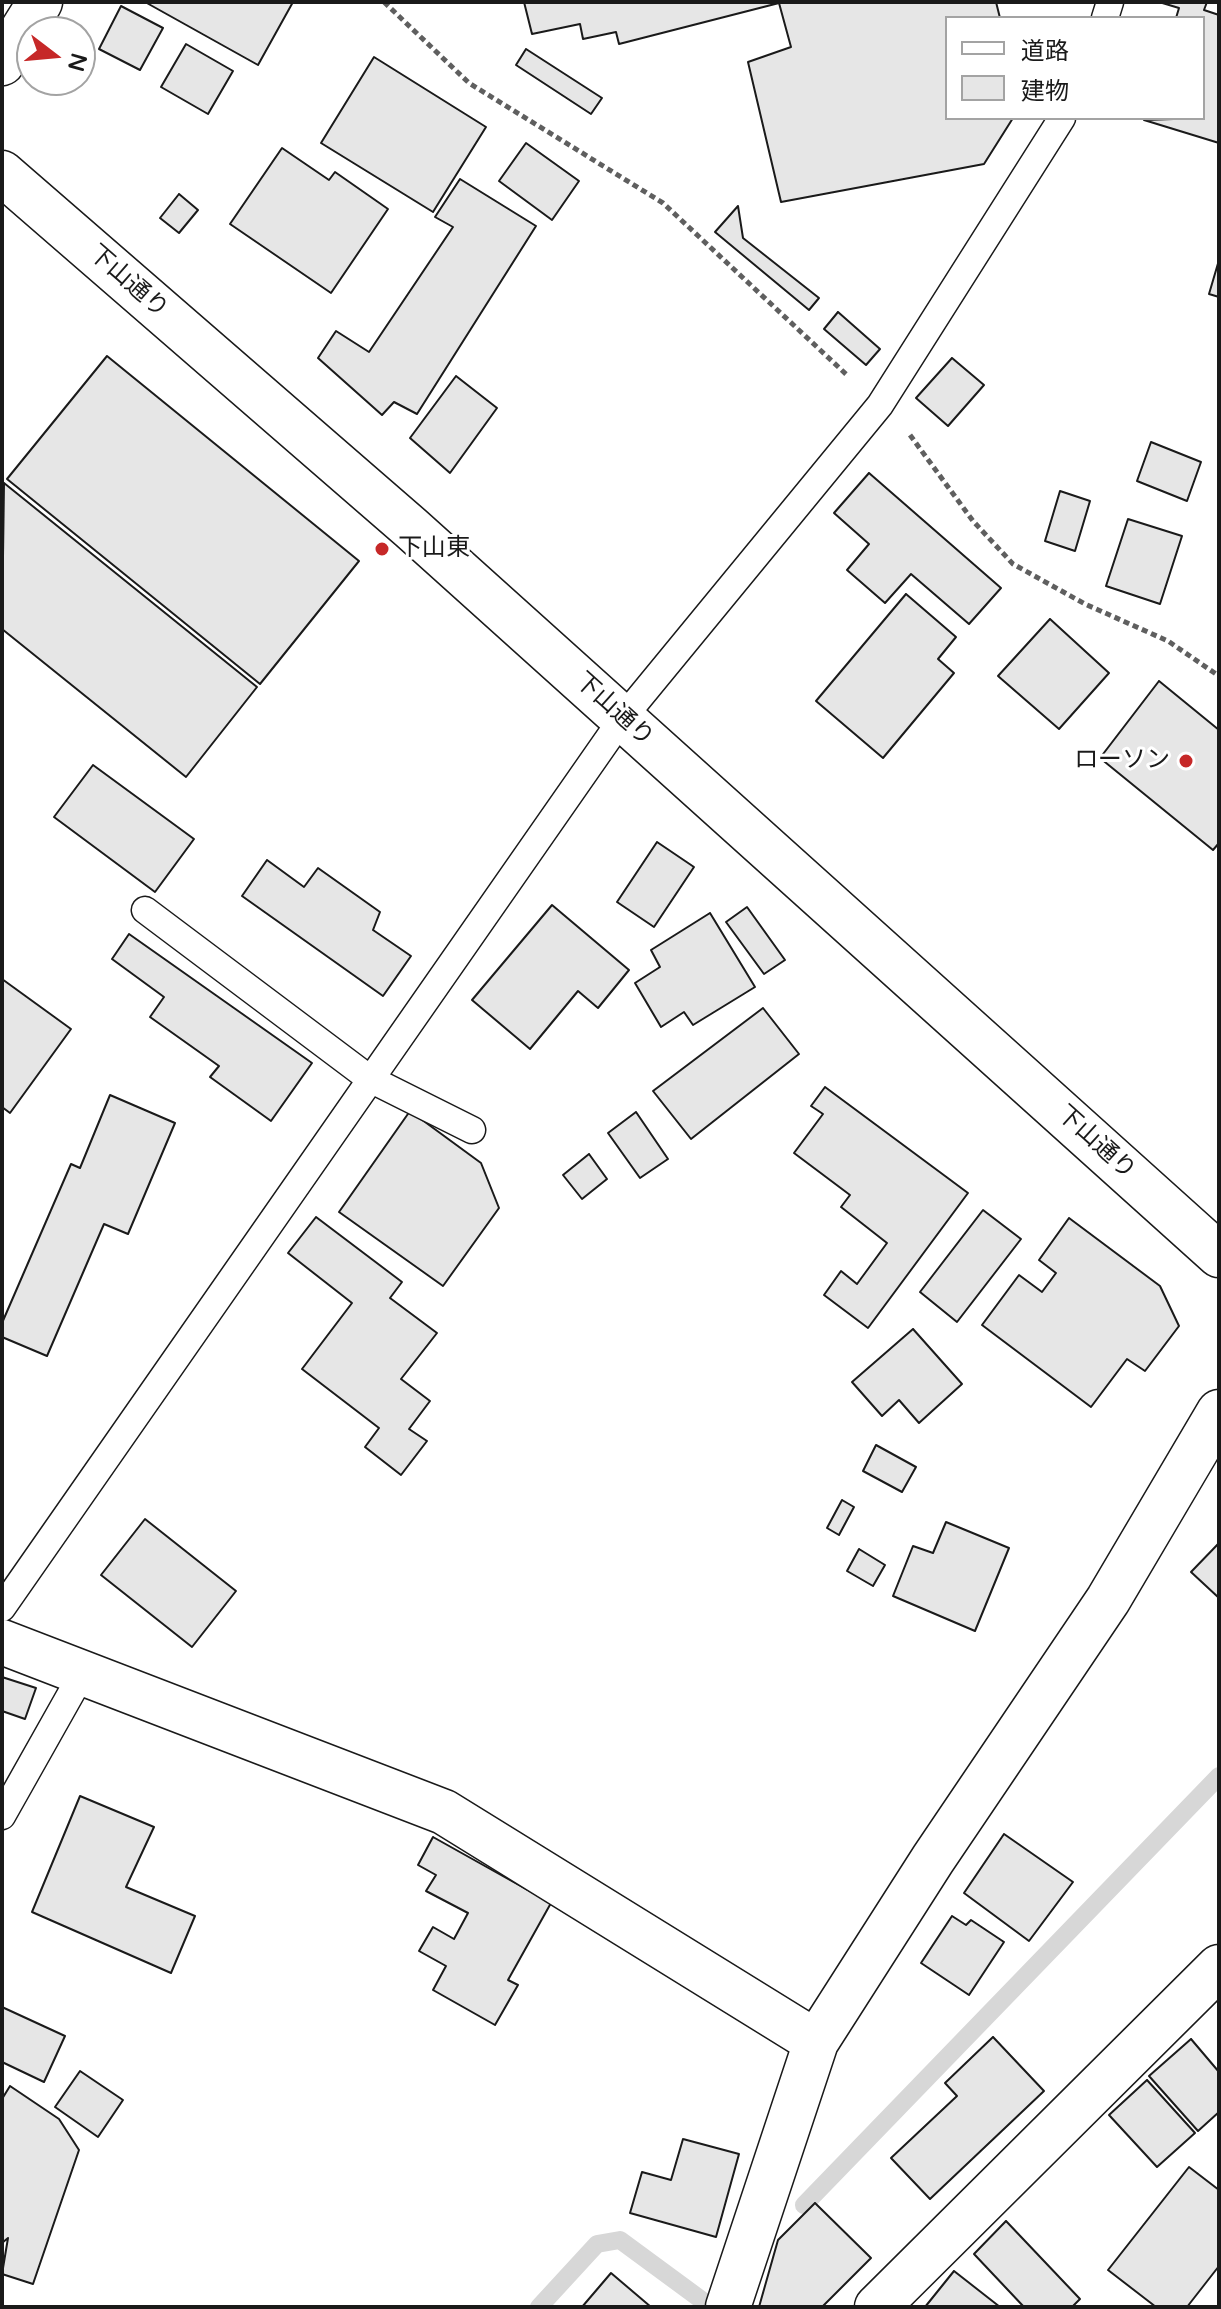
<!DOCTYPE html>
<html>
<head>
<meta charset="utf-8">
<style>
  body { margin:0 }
  #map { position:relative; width:1221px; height:2309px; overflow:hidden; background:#fff; font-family:"Varela Round","Noto Sans JP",sans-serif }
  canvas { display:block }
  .frame { position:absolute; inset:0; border:4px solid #1a1a1a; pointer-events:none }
  .legend { position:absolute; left:945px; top:16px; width:260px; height:104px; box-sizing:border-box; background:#fff; border:2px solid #a3a3a3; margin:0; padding:10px 14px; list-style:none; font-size:24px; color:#1a1a1a }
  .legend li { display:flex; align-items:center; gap:16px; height:40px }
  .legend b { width:40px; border:2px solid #a3a3a3 }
  .north { position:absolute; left:16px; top:16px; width:80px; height:80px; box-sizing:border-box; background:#fff; border:2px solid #a3a3a3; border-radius:50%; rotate:106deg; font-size:22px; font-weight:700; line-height:32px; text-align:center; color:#1a1a1a }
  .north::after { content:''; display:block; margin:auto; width:28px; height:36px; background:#c62828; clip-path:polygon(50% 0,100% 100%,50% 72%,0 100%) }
</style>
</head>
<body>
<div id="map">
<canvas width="1221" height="2309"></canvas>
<div class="frame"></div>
<ul class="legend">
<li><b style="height:10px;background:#fff"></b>道路</li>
<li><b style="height:22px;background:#e6e6e6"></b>建物</li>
</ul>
<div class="north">N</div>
</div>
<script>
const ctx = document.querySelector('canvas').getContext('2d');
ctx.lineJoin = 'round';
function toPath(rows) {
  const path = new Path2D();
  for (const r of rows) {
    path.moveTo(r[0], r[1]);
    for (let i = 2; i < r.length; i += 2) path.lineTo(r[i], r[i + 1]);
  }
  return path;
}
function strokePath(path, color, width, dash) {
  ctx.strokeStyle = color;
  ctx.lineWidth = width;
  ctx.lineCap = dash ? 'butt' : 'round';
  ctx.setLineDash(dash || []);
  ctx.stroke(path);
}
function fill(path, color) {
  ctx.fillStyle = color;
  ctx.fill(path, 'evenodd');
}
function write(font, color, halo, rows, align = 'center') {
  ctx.font = font + ' "Varela Round","Noto Sans JP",sans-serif';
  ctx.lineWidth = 6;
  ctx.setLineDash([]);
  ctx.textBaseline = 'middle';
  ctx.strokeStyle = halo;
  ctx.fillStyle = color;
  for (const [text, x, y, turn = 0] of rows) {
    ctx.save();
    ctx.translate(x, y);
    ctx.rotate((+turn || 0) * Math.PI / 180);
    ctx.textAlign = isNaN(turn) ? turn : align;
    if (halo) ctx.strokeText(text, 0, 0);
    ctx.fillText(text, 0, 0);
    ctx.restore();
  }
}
const stream = toPath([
  [804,2205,1219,1776],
  [539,2307,597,2244,620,2240,707,2304]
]);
const building = toPath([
  [145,2,293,2,258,65,145,2],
  [524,2,996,2,1000,18,947,18,947,118,1013,118,984,164,781,202,748,62,791,47,779,3,619,44,616,32,583,39,580,24,532,34,524,2],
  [1159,2,1207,2,1204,10,1219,15,1219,143,1144,120,1203,118,1203,18,1176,18,1179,8,1159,2],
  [121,6,163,28,140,70,99,49,121,6],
  [186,44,233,71,208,114,161,87,186,44],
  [526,49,602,98,591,114,516,65,526,49],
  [374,57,486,127,433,212,321,143,374,57],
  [526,143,579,181,552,220,499,181,526,143],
  [282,148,329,180,335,172,388,209,331,293,230,224,282,148],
  [460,179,536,226,417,414,394,402,382,415,318,358,336,331,369,352,453,227,435,217,460,179],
  [179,194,198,210,179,233,160,218,179,194],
  [738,206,743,238,819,298,809,310,715,232,738,206],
  [1219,260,1219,297,1209,294,1219,260],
  [838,312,880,349,866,365,824,329,838,312],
  [107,356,359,561,260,684,7,479,107,356],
  [952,358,984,385,948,426,916,398,952,358],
  [456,376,497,408,450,473,410,438,456,376],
  [1151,442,1201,462,1187,501,1137,481,1151,442],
  [869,473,1001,588,969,624,911,574,885,603,847,570,869,544,834,513,869,473],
  [4,483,257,687,186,777,2,629,4,483],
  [1060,491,1090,501,1075,551,1045,541,1060,491],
  [1128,519,1182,536,1160,604,1106,586,1128,519],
  [906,594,956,637,938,659,954,673,883,758,816,701,906,594],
  [1050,619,1109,673,1059,729,998,676,1050,619],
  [1159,681,1219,730,1219,843,1213,850,1100,758,1159,681],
  [93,765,194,839,155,892,54,817,93,765],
  [657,842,694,867,654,927,617,902,657,842],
  [267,860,304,887,318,868,380,912,373,930,411,956,383,996,242,896,267,860],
  [552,905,629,970,598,1008,578,991,530,1049,472,1000,552,905],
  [747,907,785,960,764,974,726,922,747,907],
  [710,913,755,987,693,1025,684,1012,661,1027,635,983,660,967,651,950,710,913],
  [129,934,312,1063,271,1121,210,1077,219,1066,150,1017,164,997,112,959,129,934],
  [2,979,71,1029,10,1113,2,1107,2,979],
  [763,1008,799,1054,691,1139,653,1091,763,1008],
  [825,1087,968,1193,868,1328,824,1295,841,1271,857,1284,887,1243,841,1207,850,1195,794,1153,823,1114,811,1106,825,1087],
  [110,1095,175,1123,128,1234,104,1224,47,1356,2,1337,2,1323,71,1164,80,1168,110,1095],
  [410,1111,481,1163,499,1208,443,1286,339,1212,410,1111],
  [636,1112,668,1159,640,1178,608,1133,636,1112],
  [589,1154,607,1179,582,1199,563,1175,589,1154],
  [983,1210,1021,1239,957,1322,920,1292,983,1210],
  [316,1217,402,1282,390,1298,437,1333,401,1379,430,1401,409,1429,427,1441,401,1475,365,1447,379,1428,302,1369,352,1303,288,1253,316,1217],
  [1069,1218,1160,1286,1179,1326,1145,1371,1127,1359,1091,1407,982,1325,1019,1275,1042,1292,1056,1273,1039,1260,1069,1218],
  [913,1329,962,1384,919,1423,899,1400,882,1416,852,1382,913,1329],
  [876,1445,916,1467,902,1492,863,1471,876,1445],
  [842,1500,854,1507,839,1535,827,1528,842,1500],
  [145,1519,236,1591,192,1647,101,1575,145,1519],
  [946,1522,1009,1548,975,1631,893,1596,913,1546,933,1553,946,1522],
  [1219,1543,1219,1598,1191,1572,1219,1543],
  [859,1549,885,1565,873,1586,847,1571,859,1549],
  [2,1677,36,1688,25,1719,2,1711,2,1677],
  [80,1796,154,1827,126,1887,195,1916,171,1973,32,1912,80,1796],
  [1004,1834,1073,1882,1029,1941,964,1893,1004,1834],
  [433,1837,551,1903,508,1980,518,1985,495,2025,433,1990,446,1966,419,1951,433,1927,454,1939,468,1913,426,1891,436,1875,418,1865,433,1837],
  [952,1916,966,1925,971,1920,1004,1942,969,1995,921,1963,952,1916],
  [2,2007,65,2036,44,2082,2,2062,2,2007],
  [993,2037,1044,2091,930,2199,891,2158,957,2096,945,2083,993,2037],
  [1191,2039,1219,2072,1219,2112,1198,2131,1149,2076,1191,2039],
  [80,2071,123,2100,98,2137,55,2107,80,2071],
  [1147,2080,1195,2133,1157,2167,1109,2115,1147,2080],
  [10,2086,59,2119,79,2150,33,2284,2,2274,8,2238,2,2243,2,2099,10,2086],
  [683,2139,739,2154,716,2237,630,2213,642,2172,671,2180,683,2139],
  [1189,2167,1219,2190,1219,2266,1187,2307,1156,2307,1108,2270,1189,2167],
  [815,2203,871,2258,822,2307,759,2307,778,2240,815,2203],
  [1006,2221,1080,2299,1072,2307,1024,2307,974,2254,1006,2221],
  [954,2271,1000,2307,925,2307,954,2271],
  [611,2273,651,2307,582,2307,611,2273]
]);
const path = toPath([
  [384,2,469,83,663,203,848,376],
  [910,435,973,521,1013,564,1085,604,1168,641,1219,676]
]);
const service = toPath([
  [1105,18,1110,2],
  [145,910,370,1079,472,1130],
  [2,1608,622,719,880,405,1062,118],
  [2,1816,82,1674]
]);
const minor = toPath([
  [2,63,40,2],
  [2,1642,444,1812,816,2042],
  [728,2307,816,2042,933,1859,1108,1600,1219,1412],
  [877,2307,1219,1967]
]);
const tertiary = toPath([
  [2,173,411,528,1219,1255]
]);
const markers = [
  [382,549,8,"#c62828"],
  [1186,761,8,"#c62828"]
];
const streetNames = [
  ["下山通り",128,282,41],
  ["下山通り",614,710,42],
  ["下山通り",1096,1143,42]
];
const poiNames = [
  ["下山東",398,549],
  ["ローソン",1170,761,"right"]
];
strokePath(stream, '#d7d7d7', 18);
fill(building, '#e6e6e6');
strokePath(building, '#1a1a1a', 2);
strokePath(service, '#1a1a1a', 29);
strokePath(minor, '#1a1a1a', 47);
strokePath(tertiary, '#1a1a1a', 47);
strokePath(path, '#5f5f5f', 5, [6, 4]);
strokePath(service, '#fff', 26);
strokePath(minor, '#fff', 44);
strokePath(tertiary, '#fff', 44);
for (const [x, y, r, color] of markers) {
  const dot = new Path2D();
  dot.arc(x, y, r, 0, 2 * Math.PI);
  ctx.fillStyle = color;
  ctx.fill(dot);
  strokePath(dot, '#fff', 3);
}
write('24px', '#1a1a1a', '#fff', streetNames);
write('24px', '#1a1a1a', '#fff', poiNames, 'left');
</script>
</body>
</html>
